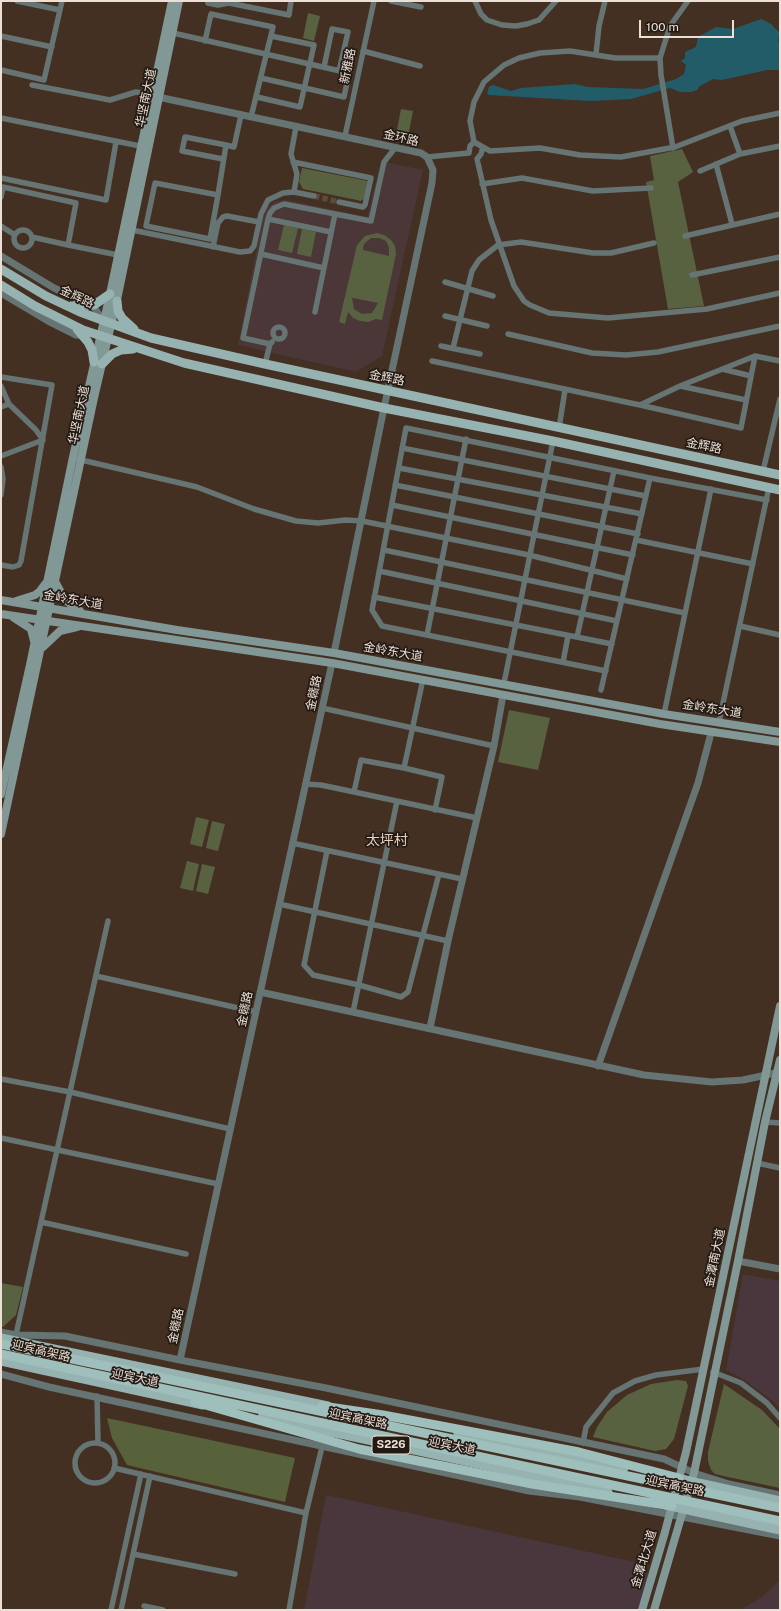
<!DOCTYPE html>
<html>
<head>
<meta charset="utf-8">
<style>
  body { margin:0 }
  #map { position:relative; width:781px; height:1611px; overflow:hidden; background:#433022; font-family:"Public Sans",sans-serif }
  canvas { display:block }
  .frame { position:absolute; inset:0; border:2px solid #ecdfd6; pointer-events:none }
  .scale { position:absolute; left:639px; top:20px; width:95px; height:18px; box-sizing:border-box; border:2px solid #ecdfd6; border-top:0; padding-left:5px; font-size:12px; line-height:14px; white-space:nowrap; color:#ecdfd6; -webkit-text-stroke:3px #231a14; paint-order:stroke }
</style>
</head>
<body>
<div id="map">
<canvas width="781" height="1611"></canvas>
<div class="frame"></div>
<div class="scale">100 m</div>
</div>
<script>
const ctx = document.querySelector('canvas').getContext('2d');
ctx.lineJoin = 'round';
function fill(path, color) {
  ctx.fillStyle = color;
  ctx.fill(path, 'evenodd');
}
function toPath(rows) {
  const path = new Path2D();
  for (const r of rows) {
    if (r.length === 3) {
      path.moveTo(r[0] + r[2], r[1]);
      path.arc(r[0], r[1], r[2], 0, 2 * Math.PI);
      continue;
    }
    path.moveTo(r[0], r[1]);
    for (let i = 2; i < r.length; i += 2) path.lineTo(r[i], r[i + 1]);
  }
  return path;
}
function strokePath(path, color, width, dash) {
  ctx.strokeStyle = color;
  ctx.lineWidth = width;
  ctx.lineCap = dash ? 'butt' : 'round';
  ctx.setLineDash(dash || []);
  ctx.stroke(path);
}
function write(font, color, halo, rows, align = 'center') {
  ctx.font = font + ' "Public Sans","Noto Sans SC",sans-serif';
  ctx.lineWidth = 3.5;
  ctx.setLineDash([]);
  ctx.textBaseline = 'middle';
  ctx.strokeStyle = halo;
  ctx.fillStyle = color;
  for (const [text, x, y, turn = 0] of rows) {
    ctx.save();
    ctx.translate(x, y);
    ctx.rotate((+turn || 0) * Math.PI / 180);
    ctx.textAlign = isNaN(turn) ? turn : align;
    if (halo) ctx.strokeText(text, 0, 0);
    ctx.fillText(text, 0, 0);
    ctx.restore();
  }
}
const industrial = toPath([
  [743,1274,780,1281,780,1409,773,1401,743,1379,726,1370],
  [326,1495,644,1564,649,1576,638,1610,304,1610],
  [780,1580,780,1610,740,1610,762,1597]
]);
const education = toPath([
  [381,161,423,170,382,356,356,372,238,345,263,216,269,205,276,201,287,200,367,217]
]);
const green = toPath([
  [308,13,320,16,314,41,303,38],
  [401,109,413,111,408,137,396,135],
  [682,149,693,172,678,182,704,306,668,309,646,182,654,180,650,156],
  [302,168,368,181,365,198,361,201,357,200,303,189,299,182],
  [284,225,298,228,292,253,278,250],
  [302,229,316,232,311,257,297,254],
  [377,233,384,235,391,240,395,246,396,254,382,320,376,319,368,322,360,321,353,318,348,312,345,324,339,322,357,245,365,236],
  [371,238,380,238,386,241,389,247,389,256,363,250,364,244],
  [352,298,353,298,378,303,372,313,362,314,354,309],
  [509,710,550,718,538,770,498,762],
  [196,817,209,820,202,847,190,844],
  [212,821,225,824,218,851,206,848],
  [187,861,199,864,193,891,180,888],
  [202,864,215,867,208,894,196,891],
  [1,1283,23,1287,16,1315,3,1327,1,1327],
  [677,1380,686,1381,688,1386,674,1439,666,1449,655,1451,593,1437,597,1427,607,1412,627,1395,651,1384],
  [724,1384,762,1410,780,1429,780,1488,728,1477,715,1474,711,1470,708,1461,708,1452]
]);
const forest = toPath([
  [107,1418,295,1458,285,1502,127,1465,112,1438]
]);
const water = toPath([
  [761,19,771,24,780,33,778,41,780,43,780,70,767,70,722,80,713,79,700,86,697,90,691,92,680,92,670,88,631,99,590,101,489,95,487,93,489,87,493,85,511,91,521,88,575,84,588,87,643,89,676,79,684,74,686,65,681,61,685,58,685,52,696,47,698,37,716,27,733,29]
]);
const minorTunnel = toPath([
  [314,196,339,202]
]);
const minor = toPath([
  [17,1,60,10],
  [209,1,208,3,218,5,229,3,289,15,291,1],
  [391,1,421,7],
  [475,1,481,14,487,20,502,25,516,26,527,24,539,20,556,1],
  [173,33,349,73,344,97,261,78],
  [1,36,52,47],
  [205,41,211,14,273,27,251,117],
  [363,51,420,66],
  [596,54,599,26,605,1],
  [324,67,332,29,348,32,339,71],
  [1,70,44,80,62,1],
  [32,85,110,100,136,92,151,95],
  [257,97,300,107,314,45,271,36],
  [1,118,140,146],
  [730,126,740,154],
  [345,136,374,1],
  [474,142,490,151,540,148,580,155,621,157,675,147,742,121,780,113],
  [474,142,470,121,474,102,484,82,504,65,519,58,540,53,570,51,615,58,660,58],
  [483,147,481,154,477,159,491,220,514,286,524,301,530,305,549,313,608,318,707,309,780,293],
  [673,148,661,75,660,58,670,26,688,1],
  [427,157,469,153,470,146,474,142],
  [223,159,182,151,185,137,226,145],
  [293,162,371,178,365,205,363,207,339,202],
  [716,164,732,224],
  [700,171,740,154,780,146],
  [1,178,106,200,116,142],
  [482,184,522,178,593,191,651,188],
  [294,192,314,196],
  [218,195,155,183,146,226,210,239,218,195,226,145,234,147,241,115],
  [1,197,3,187,76,203,68,245,118,255],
  [268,219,270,213,274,208,284,204,371,221,384,162,395,148],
  [1,226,15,235],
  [23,239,9],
  [132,230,240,252,250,251,254,246,261,214,268,200,283,193,294,192,297,174,291,154,296,127],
  [685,236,780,214],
  [32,237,68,245],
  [213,247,218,223,223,217,227,216,259,222],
  [261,254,324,268],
  [692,275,780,257],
  [445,282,493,296],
  [315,312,335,214],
  [445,316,487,326],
  [279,333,6],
  [508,334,592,353,626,355,658,352,780,326],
  [270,344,243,338,268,219,331,232],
  [441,346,480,354],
  [453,348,472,271,479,260,498,245,521,242,593,253,611,253,654,243],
  [432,361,640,405,680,386,755,356,780,361],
  [265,364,270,344,272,342],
  [722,369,751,376],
  [1,377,52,385,21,561,19,565,13,567,1,565],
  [1,386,9,404,36,430,43,440,1,456],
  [680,386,746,400],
  [640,405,741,428,755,356],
  [1,407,9,404],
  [559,428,565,390],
  [402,448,646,496],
  [77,459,197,487,254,509,296,521,318,523,346,520,362,521,529,555,627,579],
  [1,467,3,479,1,495],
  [399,468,642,514],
  [763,471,780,399],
  [395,485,638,534],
  [392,505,633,555],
  [636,540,753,564],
  [384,550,685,613],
  [379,571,617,621],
  [374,597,612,644],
  [740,626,780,635],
  [427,635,466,439],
  [577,637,614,471],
  [563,662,568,636],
  [606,671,382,626,372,610,406,428,650,478,767,500],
  [504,683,553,441],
  [601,690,650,478],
  [322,708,494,746],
  [664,714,711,489],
  [719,722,769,487],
  [404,768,423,679],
  [305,784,321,785,477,818],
  [354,792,361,760,404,768,442,777,435,810],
  [292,843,462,879],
  [327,851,304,965,313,975,359,985,401,997,408,992,439,874],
  [279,904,448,941],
  [96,976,256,1012],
  [353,1012,397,801],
  [1,1079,70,1092,230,1129],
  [765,1122,780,1123],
  [1,1138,218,1184],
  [757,1163,780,1168],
  [41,1222,186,1254],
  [15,1339,108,921],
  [713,1372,741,1383,767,1403,780,1418],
  [97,1396,98,1443],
  [583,1443,586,1427,613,1393,635,1381,656,1375,704,1369],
  [95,1463,20],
  [114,1468,306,1513],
  [133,1554,235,1574],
  [144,1606,163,1610],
  [111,1610,141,1474],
  [121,1610,150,1476],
  [289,1610,306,1513,322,1447]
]);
const tertiary = toPath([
  [158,97,421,153,427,157,433,170,432,183,384,408,334,653],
  [1,256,54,288,94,307,103,321],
  [1,293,48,321,76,335,84,336],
  [260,992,644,1075,712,1082,743,1080,780,1072],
  [430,1028,448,941,494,746,503,695],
  [598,1066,698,783,711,733],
  [738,1261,780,1269],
  [1,1332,16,1335,65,1336,180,1360,326,1388,664,1459,694,1473,729,1484,780,1495],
  [180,1360,332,663],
  [1,1374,49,1387,529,1491,580,1497,780,1536]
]);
const secondary = toPath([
  [56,583,65,600,80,611],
  [1,600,177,630,334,653,664,714,780,732],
  [16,601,35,595,40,591,46,583],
  [1,614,332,663,660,724,780,742],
  [14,618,31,629,34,641],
  [43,647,60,631,77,627],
  [1,794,30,665,73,457,110,294,172,1],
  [1,834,94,398,118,295,179,1],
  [642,1610,665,1532,686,1452,780,1006],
  [654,1610,694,1473,738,1261,765,1122,780,1060]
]);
const primary = toPath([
  [1,269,46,296,80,312,151,338,265,364,780,475],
  [1,285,35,306,83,330,184,363,384,408,553,441,780,490],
  [117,301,118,311,122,318,134,329],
  [71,306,94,305,110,294],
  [77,329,88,342,92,350,94,362],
  [102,364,112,354,121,350,133,349],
  [1,1338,328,1406],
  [1,1361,203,1405],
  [262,1417,608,1492],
  [458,1434,624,1468],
  [672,1477,780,1501],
  [665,1505,780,1530]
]);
const trunk = toPath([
  [1,1344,780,1508],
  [1,1354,780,1521],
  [195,1402,359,1449,532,1484,672,1506],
  [322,1406,383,1415,579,1452,679,1478]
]);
const shields = [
  [391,1445,38]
];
const shieldNames = [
  ["S226",391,1445]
];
const streetNames = [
  ["新雅路",348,66,-78],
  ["华坚南大道",146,98,-78],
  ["金环路",401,138,13],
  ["金辉路",77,297,25],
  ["金辉路",387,378,12],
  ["华坚南大道",79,415,-78],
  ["金辉路",704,446,12],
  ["金岭东大道",73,600,10],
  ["金岭东大道",393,652,10],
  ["金赣路",314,693,-78],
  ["金岭东大道",712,709,9],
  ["金赣路",245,1009,-78],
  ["金潭南大道",715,1258,-78],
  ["金赣路",176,1326,-78],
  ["迎宾高架路",41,1351,13],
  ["迎宾大道",135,1378,12],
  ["迎宾高架路",358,1419,12],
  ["迎宾大道",452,1446,12],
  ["迎宾高架路",675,1486,12],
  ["金潭北大道",644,1559,-73]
];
const quarterNames = [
  ["太坪村",387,841]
];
fill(industrial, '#4a363d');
fill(education, '#4b3638');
fill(green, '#596240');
fill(forest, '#58623a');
fill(water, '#225c68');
strokePath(minorTunnel, '#5c4a3d', 5.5, [5.5, 3]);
strokePath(minor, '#667473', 5.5);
strokePath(tertiary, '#667473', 7);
strokePath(secondary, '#819896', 8);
strokePath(primary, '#96b3b1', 9);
strokePath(trunk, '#9fbfbd', 9);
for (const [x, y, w] of shields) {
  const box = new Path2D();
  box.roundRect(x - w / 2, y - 9, w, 18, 3);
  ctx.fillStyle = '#231a14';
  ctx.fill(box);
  strokePath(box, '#ecdfd6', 1);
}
write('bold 11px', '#ecdfd6', null, shieldNames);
write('12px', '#ecdfd6', '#231a14', streetNames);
write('14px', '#ead1bf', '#231a14', quarterNames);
</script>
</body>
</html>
